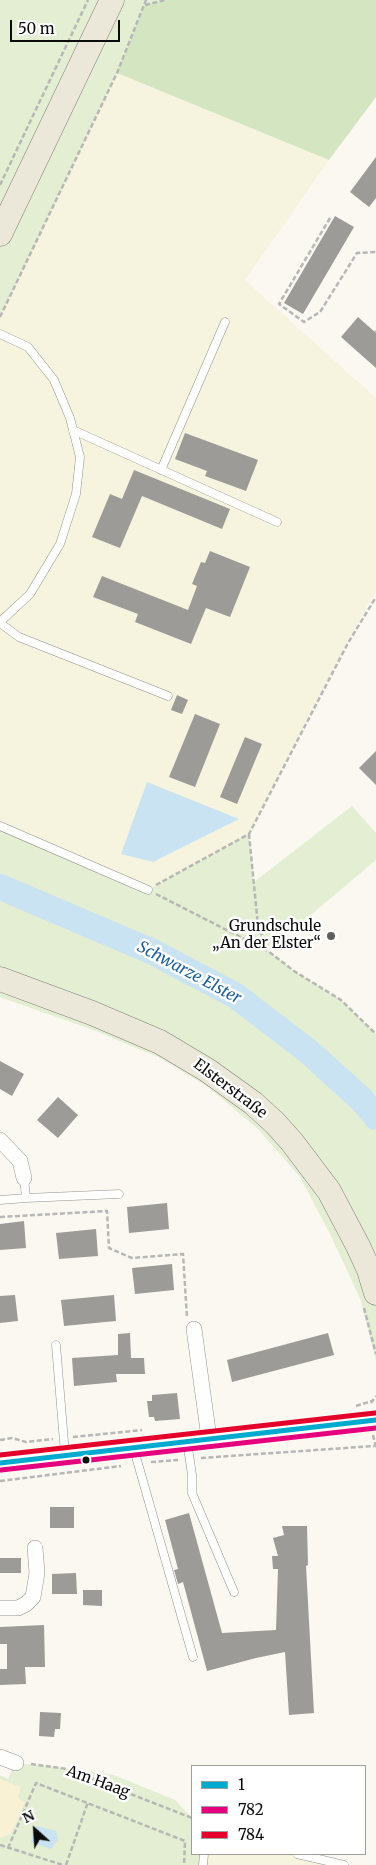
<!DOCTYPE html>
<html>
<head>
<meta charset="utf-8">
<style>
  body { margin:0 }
  #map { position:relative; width:376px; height:1865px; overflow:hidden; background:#faf8f1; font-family:Merriweather,serif }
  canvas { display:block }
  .legend { position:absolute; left:191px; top:1765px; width:175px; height:90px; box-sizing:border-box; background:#fff; border:1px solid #9e9e9e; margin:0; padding:6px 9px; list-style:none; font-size:15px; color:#0c0c0c }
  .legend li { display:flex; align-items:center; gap:10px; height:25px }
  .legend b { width:25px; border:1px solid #9e9e9e }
  .north { position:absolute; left:10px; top:1805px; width:50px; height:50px; -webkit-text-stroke:4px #fff; paint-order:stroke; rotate:334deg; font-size:14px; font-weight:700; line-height:20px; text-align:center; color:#0c0c0c }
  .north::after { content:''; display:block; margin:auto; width:18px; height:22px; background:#0c0c0c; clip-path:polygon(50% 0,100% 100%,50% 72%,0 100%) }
  .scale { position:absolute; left:10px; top:20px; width:110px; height:22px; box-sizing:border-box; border:2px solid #0c0c0c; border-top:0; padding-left:6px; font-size:15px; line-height:18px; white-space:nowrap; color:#0c0c0c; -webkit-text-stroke:4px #fff; paint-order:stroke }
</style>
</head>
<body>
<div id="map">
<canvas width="376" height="1865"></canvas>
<ul class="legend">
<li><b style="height:6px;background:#00a9ce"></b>1</li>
<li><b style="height:6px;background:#e5007d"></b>782</li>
<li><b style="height:6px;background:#e4002b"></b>784</li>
</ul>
<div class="north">N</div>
<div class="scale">50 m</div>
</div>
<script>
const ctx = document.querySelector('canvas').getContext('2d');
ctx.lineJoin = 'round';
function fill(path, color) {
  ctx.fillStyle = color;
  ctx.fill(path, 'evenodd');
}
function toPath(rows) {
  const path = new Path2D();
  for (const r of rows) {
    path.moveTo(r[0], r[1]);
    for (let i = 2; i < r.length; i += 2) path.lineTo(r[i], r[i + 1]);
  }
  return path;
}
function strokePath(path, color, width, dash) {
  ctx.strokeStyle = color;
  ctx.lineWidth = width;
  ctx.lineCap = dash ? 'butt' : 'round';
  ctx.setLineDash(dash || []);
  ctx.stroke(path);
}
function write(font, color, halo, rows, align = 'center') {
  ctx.font = font + ' Merriweather,serif';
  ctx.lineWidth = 5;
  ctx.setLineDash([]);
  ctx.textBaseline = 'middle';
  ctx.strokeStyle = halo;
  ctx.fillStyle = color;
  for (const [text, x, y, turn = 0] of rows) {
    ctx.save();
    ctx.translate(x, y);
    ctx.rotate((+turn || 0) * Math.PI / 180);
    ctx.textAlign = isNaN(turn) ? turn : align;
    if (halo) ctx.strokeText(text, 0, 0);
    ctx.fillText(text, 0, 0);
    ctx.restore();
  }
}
const farmland = toPath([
  [117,73,329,160,245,280,376,398,376,591,347,642,249,834,148,890,0,826,0,318],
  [238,819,153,862,121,853],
  [205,1854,294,1854,341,1865,203,1865]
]);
const green = toPath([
  [0,0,109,0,0,230],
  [114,0,165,0,145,5,117,73,0,318,0,238],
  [352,806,376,833,376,860,268,951,294,971,341,1000,376,1034,376,1291,354,1236,229,1084,0,978,0,826,148,890,249,834,254,882],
  [0,980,132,1030,291,1142,376,1295,376,1361,360,1298,329,1232,300,1177,258,1129,208,1087,160,1058,96,1031,0,997],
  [15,1763,75,1769,114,1775,175,1800,192,1818,192,1854,203,1854,202,1865,0,1865,0,1775,8,1779]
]);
const forest = toPath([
  [165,0,376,0,376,97,329,160,117,73,145,5]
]);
const sand = toPath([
  [0,1779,21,1787,18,1796,20,1800,25,1802,11,1834,0,1838]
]);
const water = toPath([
  [147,782,239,819,153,862,121,854],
  [36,1826,56,1831,58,1839,51,1849,31,1842]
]);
const river = toPath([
  [0,887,153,952,236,996,308,1051,362,1100,376,1117]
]);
const building = toPath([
  [376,157,376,198,369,207,350,192],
  [335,216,354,227,303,314,284,303],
  [358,317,376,333,376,368,341,337],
  [185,433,258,460,246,491,205,476,207,471,175,459],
  [134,470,230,509,222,529,142,496,120,548,92,537,110,494,122,499],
  [210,551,250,567,230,617,206,608,191,644,135,622,138,614,93,597,102,576,188,610,197,586,192,584,201,562,205,563],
  [177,695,188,700,182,714,171,710],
  [195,714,220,724,195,787,169,777],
  [245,737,262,744,237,804,220,797],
  [376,751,376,785,359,768],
  [0,1061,24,1074,12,1096,0,1089],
  [58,1097,78,1115,58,1138,37,1120],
  [167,1203,169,1229,129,1233,127,1207],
  [24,1221,26,1248,0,1250,0,1224],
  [96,1229,98,1256,59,1259,56,1233],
  [172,1264,174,1290,135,1294,132,1268],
  [15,1295,18,1321,0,1323,0,1296],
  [114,1295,116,1321,64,1326,61,1300],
  [130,1333,131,1358,144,1358,145,1374,116,1374,117,1382,74,1386,72,1358,118,1355,118,1334],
  [328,1333,334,1355,232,1382,227,1360],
  [177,1393,180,1419,155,1421,154,1417,149,1417,147,1401,152,1401,152,1395],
  [50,1507,74,1507,74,1528,50,1528],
  [189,1513,222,1633,276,1630,278,1569,273,1569,272,1556,278,1556,273,1538,284,1535,282,1526,307,1526,308,1565,306,1566,314,1713,289,1715,285,1652,256,1658,207,1671,183,1582,178,1584,174,1570,178,1569,165,1520],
  [0,1558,21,1558,21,1573,0,1573],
  [76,1573,77,1594,52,1594,52,1574],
  [83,1590,102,1590,102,1606,83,1605],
  [44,1625,45,1667,25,1667,26,1684,0,1685,0,1669,7,1669,7,1644,0,1644,0,1627],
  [40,1712,61,1713,60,1729,55,1729,54,1737,39,1736]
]);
const path = toPath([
  [145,5,165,0],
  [0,185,88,0],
  [330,218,279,304,304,322,320,312,357,253,376,252],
  [0,317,117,73,146,0],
  [375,332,376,331],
  [249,834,258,926,268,950],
  [156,885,249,834,348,643,376,597],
  [156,894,268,951,294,971,341,1000,376,1034],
  [0,1217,107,1211,109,1248,132,1258,183,1254,187,1318],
  [364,1308,376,1354],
  [371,1403,376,1396],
  [356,1406,372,1401],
  [373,1435,376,1448],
  [73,1437,142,1430],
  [0,1440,12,1438,26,1442,53,1439],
  [201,1458,374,1446],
  [151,1462,178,1460],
  [0,1481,121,1466],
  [31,1764,67,1769,192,1818],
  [0,1845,63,1865],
  [8,1848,36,1783,185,1841,184,1865],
  [66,1865,88,1802]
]);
const service = toPath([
  [0,334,28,347,54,380,70,418,80,457,76,494,60,544,30,594,0,622],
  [73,430,277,522],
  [161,470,225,322],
  [0,623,19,637,168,696],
  [0,826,148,890],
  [26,1198,119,1194],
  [0,1200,26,1198,24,1178],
  [56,1345,65,1454],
  [187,1441,192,1475,192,1493,234,1592],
  [133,1446,193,1657],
  [297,1854,344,1865],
  [203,1865,204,1854]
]);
const minor = toPath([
  [0,1140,20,1161,24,1178],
  [194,1329,209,1438],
  [0,1463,376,1420],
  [0,1608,18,1608,26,1604,33,1597,37,1573,35,1548],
  [0,1757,16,1763]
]);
const primary = toPath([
  [0,234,112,0],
  [0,979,92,1013,160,1042,207,1070,253,1103,275,1123,292,1142,329,1191,358,1246,369,1270,376,1293]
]);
const bus1 = toPath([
  [0,1463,376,1420]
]);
const bus2 = toPath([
  [1,1470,376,1428]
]);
const bus3 = toPath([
  [0,1455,375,1413]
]);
const markers = [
  [331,936,5,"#5f5f5c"],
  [86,1460,4.5,"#0c0c0c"]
];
const poiNames = [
  ["Grundschule",321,927],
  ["„An der Elster“",321,944]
];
const streetNames = [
  ["Elsterstraße",230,1089,37],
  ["Am Haag",98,1782,20]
];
const waterNames = [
  ["Schwarze Elster",189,973,28]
];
fill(farmland, '#f6f4de');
fill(green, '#e3eed2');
fill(forest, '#d4e5c1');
fill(sand, '#f8f1d4');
fill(water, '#cae3f2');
strokePath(river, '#cae3f2', 26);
fill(building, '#9d9b97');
strokePath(service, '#93928f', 9);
strokePath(minor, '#93928f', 16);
strokePath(primary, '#80807c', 25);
strokePath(path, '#b7b7b6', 2.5, [5, 2.5]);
strokePath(service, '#fefefd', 8);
strokePath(minor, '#fefefd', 15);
strokePath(primary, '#ebe7d9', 24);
strokePath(bus1, '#00a9ce', 5);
strokePath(bus2, '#e5007d', 5);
strokePath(bus3, '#e4002b', 5);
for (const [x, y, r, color] of markers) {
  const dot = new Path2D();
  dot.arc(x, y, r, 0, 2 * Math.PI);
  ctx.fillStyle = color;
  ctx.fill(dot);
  strokePath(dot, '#fff', 2);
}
write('15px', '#0c0c0c', '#fff', poiNames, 'right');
write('15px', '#0c0c0c', '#fff', streetNames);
write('italic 16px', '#1e6096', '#fff', waterNames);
</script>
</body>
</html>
